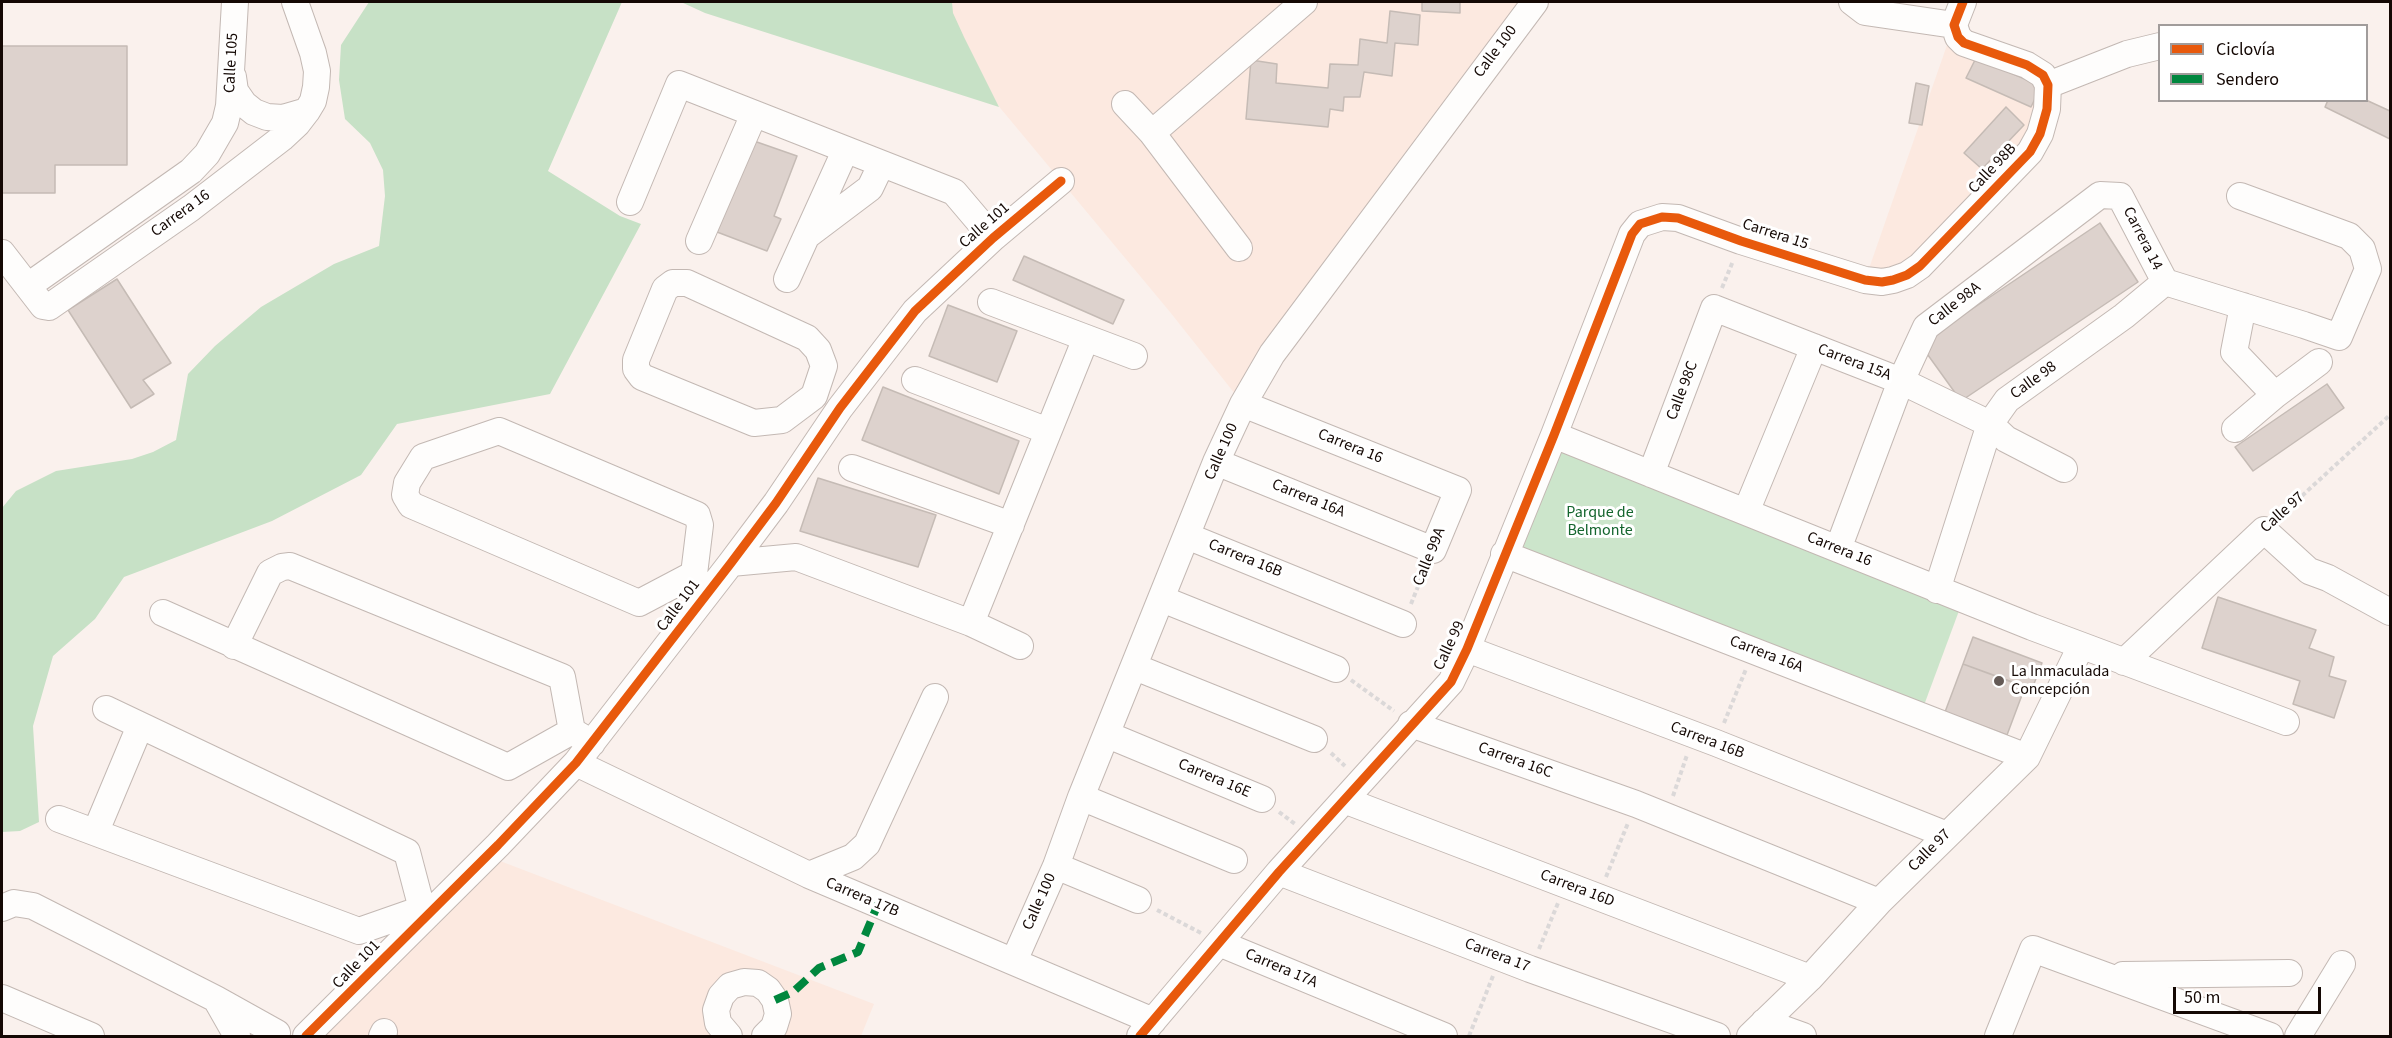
<!DOCTYPE html>
<html>
<head>
<meta charset="utf-8">
<style>
  body { margin:0 }
  #map { position:relative; width:2392px; height:1038px; overflow:hidden; background:#faf1ed; font-family:"Source Sans 3",sans-serif }
  canvas { display:block }
  .frame { position:absolute; inset:0; border:3px solid #140804; pointer-events:none }
  .legend { position:absolute; left:2158px; top:24px; width:210px; height:78px; box-sizing:border-box; background:#fff; border:2px solid #a19c9b; margin:0; padding:8px 10px; list-style:none; font-size:18px; color:#140804 }
  .legend li { display:flex; align-items:center; gap:12px; height:30px }
  .legend b { width:30px; border:2px solid #a19c9b }
  .scale { position:absolute; left:2173px; top:987px; width:148px; height:27px; box-sizing:border-box; border:3px solid #140804; border-top:0; padding-left:8px; font-size:18px; line-height:21px; white-space:nowrap; color:#140804; -webkit-text-stroke:4px #fff; paint-order:stroke }
</style>
</head>
<body>
<div id="map">
<canvas width="2392" height="1038"></canvas>
<div class="frame"></div>
<ul class="legend">
<li><b style="height:8px;background:#e8590c"></b>Ciclovía</li>
<li><b style="height:8px;background:#00873e"></b>Sendero</li>
</ul>
<div class="scale">50 m</div>
</div>
<script>
const ctx = document.querySelector('canvas').getContext('2d');
ctx.lineJoin = 'round';
function fill(path, color) {
  ctx.fillStyle = color;
  ctx.fill(path, 'evenodd');
}
function toPath(rows) {
  const path = new Path2D();
  for (const r of rows) {
    path.moveTo(r[0], r[1]);
    for (let i = 2; i < r.length; i += 2) path.lineTo(r[i], r[i + 1]);
  }
  return path;
}
function strokePath(path, color, width, dash) {
  ctx.strokeStyle = color;
  ctx.lineWidth = width;
  ctx.lineCap = dash ? 'butt' : 'round';
  ctx.setLineDash(dash || []);
  ctx.stroke(path);
}
function write(font, color, halo, rows, align = 'center') {
  ctx.font = font + ' "Source Sans 3",sans-serif';
  ctx.lineWidth = 6;
  ctx.setLineDash([]);
  ctx.textBaseline = 'middle';
  ctx.strokeStyle = halo;
  ctx.fillStyle = color;
  for (const [text, x, y, turn = 0] of rows) {
    ctx.save();
    ctx.translate(x, y);
    ctx.rotate((+turn || 0) * Math.PI / 180);
    ctx.textAlign = isNaN(turn) ? turn : align;
    if (halo) ctx.strokeText(text, 0, 0);
    ctx.fillText(text, 0, 0);
    ctx.restore();
  }
}
const built = toPath([
  [912,2,1535,2,1243,404,1170,312],
  [1954,25,2037,70,2040,134,1920,266,1865,280],
  [487,856,874,1004,861,1036,765,1036,768,990,721,996,729,1036,306,1036]
]);
const green = toPath([
  [1554,435,1963,600,1920,716,1504,554]
]);
const forest = toPath([
  [369,2,622,2,548,171,620,216,641,224,550,394,397,424,361,475,272,521,124,577,95,619,53,656,33,726,39,822,20,831,2,832,2,508,16,491,56,471,132,459,153,452,176,440,188,374,215,346,261,307,334,264,379,246,385,196,383,170,370,143,345,119,339,80,341,45],
  [681,2,952,2,953,13,964,37,999,107,705,13]
]);
const building = toPath([
  [1422,2,1460,2,1460,13,1422,11,1422,2],
  [1390,11,1420,15,1418,45,1395,43,1392,76,1364,72,1360,97,1344,97,1343,111,1330,109,1328,127,1246,119,1251,60,1277,64,1276,83,1328,88,1330,64,1358,65,1360,39,1387,43,1390,11],
  [2,46,127,46,127,165,55,165,55,193,2,193,2,46],
  [1976,58,2041,86,2031,107,1966,78,1976,58],
  [1916,83,1929,86,1922,125,1909,123,1916,83],
  [2328,100,2366,100,2390,111,2390,139,2325,107,2328,100],
  [2006,107,2024,125,1982,169,1964,153,2006,107],
  [754,141,797,156,774,216,781,219,767,251,717,232,754,141],
  [2100,223,2138,282,1961,401,1920,344,2100,223],
  [1024,256,1124,300,1113,324,1013,280,1024,256],
  [117,279,171,363,143,380,154,394,131,408,68,310,117,279],
  [948,305,1017,331,997,382,929,356,948,305],
  [2327,384,2344,408,2253,471,2235,447,2327,384],
  [883,387,1019,441,999,494,862,440,883,387],
  [818,478,936,515,918,567,800,531,818,478],
  [2218,597,2316,630,2309,648,2334,657,2329,676,2346,681,2334,718,2293,704,2300,681,2202,648,2218,597],
  [1973,637,2042,663,2032,689,1963,664,1973,637],
  [1963,664,2025,687,2007,735,1945,712,1963,664]
]);
const path = toPath([
  [1722,288,1733,261],
  [2280,516,2390,415],
  [1411,604,1425,569],
  [1351,680,1394,711],
  [1724,723,1746,669],
  [1331,753,1345,766],
  [1673,796,1687,755],
  [1279,812,1295,824],
  [1606,877,1628,823],
  [1157,910,1201,933],
  [1539,949,1558,903],
  [1469,1036,1493,976]
]);
const minor = toPath([
  [1852,2,1865,12,1954,25],
  [233,77,235,91,244,104,254,112,267,117,283,118,307,111],
  [2048,85,2127,54,2160,46],
  [1125,104,1152,133,1239,248],
  [1152,133,1304,2],
  [630,202,679,84,954,192,993,238],
  [809,234,870,188,881,165],
  [699,241,754,114],
  [2,253,43,306,49,307,191,208,282,138,297,124,307,111,313,101,316,87,317,71,313,53,295,2],
  [787,279,845,151],
  [2165,282,2304,325,2339,337,2368,269,2362,249,2349,236,2240,196],
  [673,283,687,283,807,338,818,350,824,366,814,396,782,420,754,423,642,377,636,369,636,360,665,289,673,283],
  [28,286,191,171,207,154,225,123,229,106,235,2],
  [991,302,1134,356],
  [2243,306,2234,352,2275,395],
  [915,380,1048,431],
  [2235,429,2275,395,2319,362],
  [499,431,697,515,700,525,694,574,639,603,411,505,405,495,407,483,423,457,499,431],
  [1554,435,2032,627,2286,722],
  [1216,462,1433,550,1458,490,1243,404],
  [852,468,1011,525],
  [1651,474,1714,308,1901,381,1990,424,2006,439,2064,469],
  [1746,512,1814,347],
  [1187,536,1403,624],
  [1838,549,1901,381,1926,327,2100,195,2120,196,2165,282],
  [1504,554,2027,757],
  [731,563,796,557,971,623,1020,646],
  [1937,590,1990,424,2007,400,2124,316,2165,282],
  [1162,599,1336,669],
  [163,613,508,767,572,731,592,743],
  [971,623,1086,338],
  [234,646,270,573,282,567,290,566,562,677,572,731],
  [1467,649,1716,743,1947,835],
  [2124,662,2264,530,2309,571,2328,578,2390,612],
  [1135,667,1314,739],
  [106,709,407,852,422,909,428,913],
  [1411,724,1636,804,1879,902],
  [1108,735,1262,799],
  [576,763,809,875,1153,1021],
  [1081,797,1234,860],
  [1344,800,1810,978],
  [59,819,359,931,422,909],
  [96,831,140,726],
  [1056,866,1138,900],
  [1279,872,1530,969,1717,1036],
  [809,875,853,857,867,844,935,697],
  [2,908,14,903,33,906,216,999,277,1033],
  [1219,943,1444,1036],
  [1014,961,1056,866,1081,797,1216,462,1243,404,1272,354,1535,2],
  [2123,975,2289,973],
  [2,998,91,1036],
  [216,999,237,1036],
  [1764,1022,1803,1036],
  [306,1036,498,845,576,763,731,563,776,503,840,408,915,311,993,238,1061,181],
  [382,1036,384,1032],
  [729,1036,718,1023,716,1010,721,996,730,986,744,982,758,983,768,990,775,1000,778,1014,774,1027,765,1036],
  [1140,1036,1279,872,1451,682,1467,649,1554,435,1632,234,1640,224,1662,217,1678,218,1741,241,1865,280,1882,282,1893,280,1907,275,1920,266,2030,152,2040,134,2047,109,2048,85,2043,75,2027,65,1964,43,1958,37,1954,25,1963,2],
  [1750,1036,1810,978,1879,902,2027,757,2081,646],
  [1998,1036,2033,949,2270,1036],
  [2298,1036,2342,964]
]);
const quiet = toPath([
  [775,1000,793,992,819,968,858,952,878,904]
]);
const cycleway = toPath([
  [306,1036,498,845,576,763,731,563,776,503,840,408,915,311,993,238,1061,181],
  [1140,1036,1279,872,1451,682,1467,649,1554,435,1632,234,1640,224,1662,217,1678,218,1741,241,1865,280,1882,282,1893,280,1907,275,1920,266,2030,152,2040,134,2047,109,2048,85,2043,75,2027,65,1964,43,1958,37,1954,25,1963,2]
]);
const markers = [
  [1999,681,6,"#645a56"]
];
const streetNames = [
  ["Calle 100",1496,52,-53],
  ["Calle 105",232,63,-87],
  ["Calle 98B",1993,169,-47],
  ["Carrera 16",181,214,-36],
  ["Calle 101",985,226,-41],
  ["Carrera 15",1775,235,18],
  ["Carrera 14",2142,239,63],
  ["Calle 98A",1955,305,-38],
  ["Carrera 15A",1854,363,21],
  ["Calle 98",2034,381,-36],
  ["Calle 98C",1683,391,-69],
  ["Carrera 16",1350,447,22],
  ["Calle 100",1222,452,-66],
  ["Carrera 16A",1308,499,22],
  ["Calle 97",2283,513,-42],
  ["Carrera 16",1839,550,22],
  ["Calle 99A",1430,557,-68],
  ["Carrera 16B",1245,559,22],
  ["Calle 101",679,606,-53],
  ["Calle 99",1450,646,-65],
  ["Carrera 16A",1766,655,21],
  ["Carrera 16B",1707,741,21],
  ["Carrera 16C",1515,761,20],
  ["Carrera 16E",1214,779,23],
  ["Calle 97",1930,851,-45],
  ["Carrera 16D",1577,889,21],
  ["Carrera 17B",862,898,23],
  ["Calle 100",1040,902,-66],
  ["Carrera 17",1497,956,21],
  ["Calle 101",357,965,-46],
  ["Carrera 17A",1281,969,23]
];
const parkNames = [
  ["Parque de",1600,513],
  ["Belmonte",1600,531]
];
const poiNames = [
  ["La Inmaculada",2011,672],
  ["Concepción",2011,690]
];
fill(built, '#fce9e0');
fill(green, '#cce5cb');
fill(forest, '#c7e1c6');
fill(building, '#ddd2cd');
strokePath(building, '#c5bbb5', 1.5);
strokePath(minor, '#c3b8b3', 28);
strokePath(path, '#dbd8d8', 4, [4.5, 3]);
strokePath(minor, '#fefdfc', 26);
strokePath(quiet, '#00873e', 8, [15, 8]);
strokePath(cycleway, '#e8590c', 9);
for (const [x, y, r, color] of markers) {
  const dot = new Path2D();
  dot.arc(x, y, r, 0, 2 * Math.PI);
  ctx.fillStyle = color;
  ctx.fill(dot);
  strokePath(dot, '#fff', 2);
}
write('16px', '#140804', '#fff', streetNames);
write('16px', '#14652e', '#fff', parkNames);
write('16px', '#140804', '#fff', poiNames, 'left');
</script>
</body>
</html>
